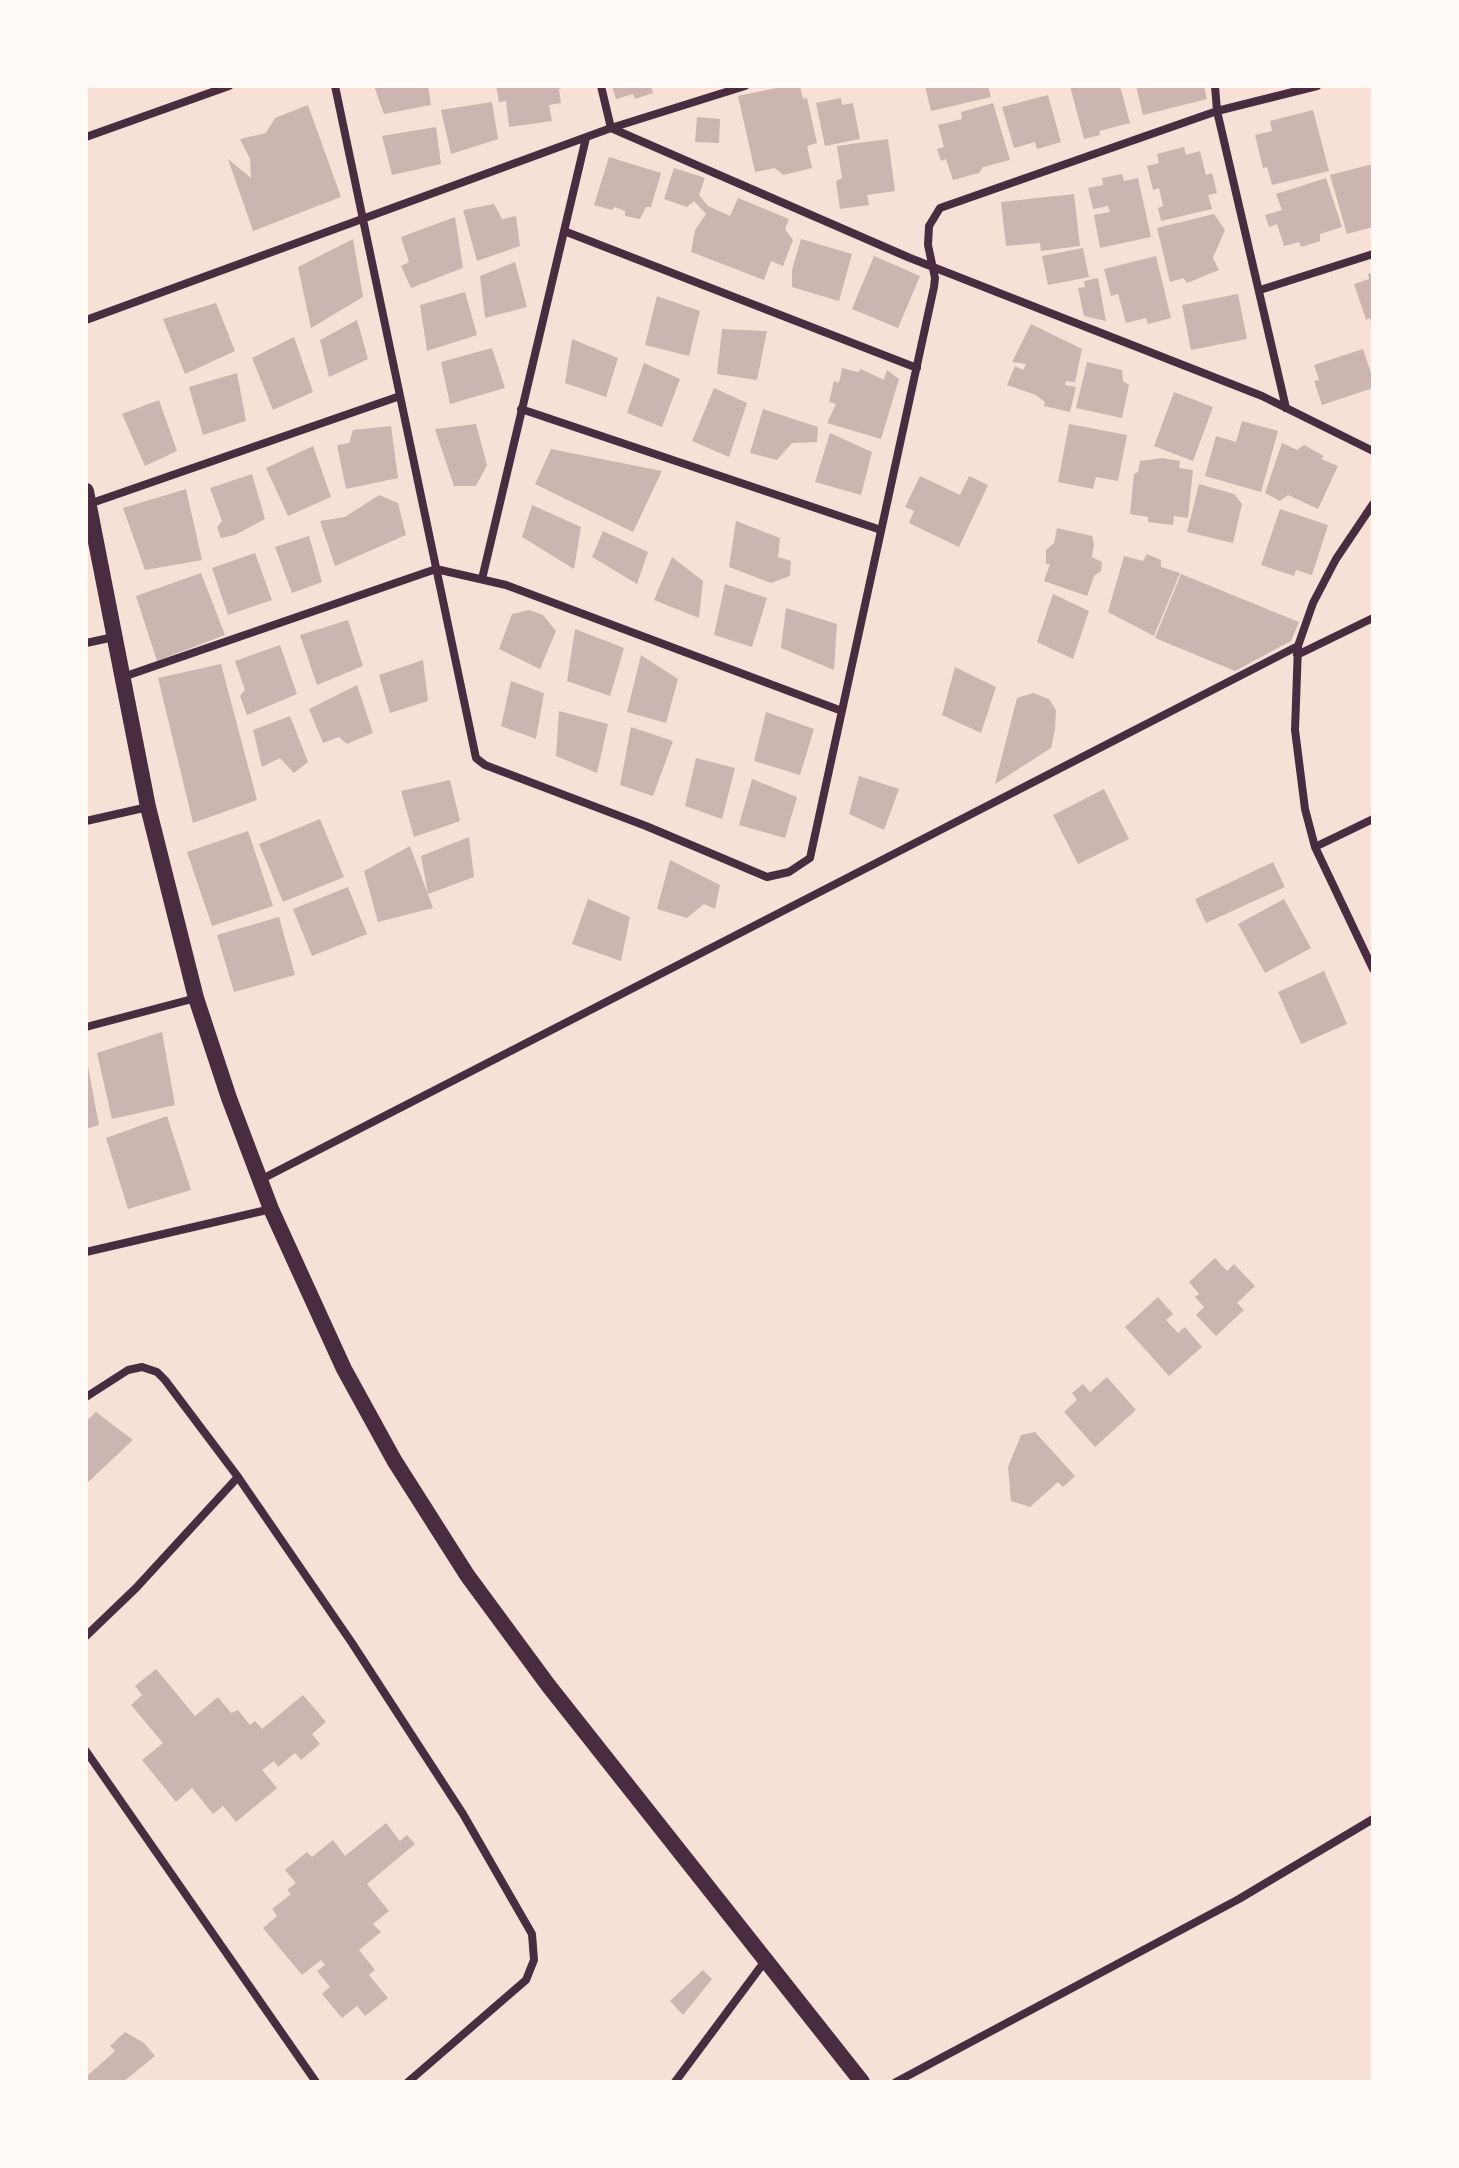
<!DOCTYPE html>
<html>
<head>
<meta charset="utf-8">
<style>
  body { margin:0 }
  #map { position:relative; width:1459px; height:2168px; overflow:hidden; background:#f7e1d7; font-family:Signika,sans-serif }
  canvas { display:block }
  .frame { position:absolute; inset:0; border:88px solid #fffaf5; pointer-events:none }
</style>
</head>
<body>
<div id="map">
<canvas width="1459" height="2168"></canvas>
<div class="frame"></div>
</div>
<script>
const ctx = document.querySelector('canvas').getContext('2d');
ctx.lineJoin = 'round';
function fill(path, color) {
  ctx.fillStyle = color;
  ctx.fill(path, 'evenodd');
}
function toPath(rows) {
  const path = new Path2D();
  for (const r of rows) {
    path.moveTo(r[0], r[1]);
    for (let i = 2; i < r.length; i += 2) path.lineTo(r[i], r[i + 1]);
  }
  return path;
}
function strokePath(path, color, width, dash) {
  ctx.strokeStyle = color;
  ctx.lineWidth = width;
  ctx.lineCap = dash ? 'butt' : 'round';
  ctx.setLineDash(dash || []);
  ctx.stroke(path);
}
const building = toPath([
  [374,86,428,86,431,105,384,114],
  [496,86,566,86,559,89,561,103,549,105,552,121,509,127,506,101,499,102],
  [612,86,651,86,653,93,635,99,633,94,616,99],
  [786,86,800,86,803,99,807,98,817,143,807,146,812,168,783,175,775,168,755,172,738,96],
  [925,86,988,86,991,97,931,111],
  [1070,86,1120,86,1130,123,1099,131,1100,135,1084,139],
  [1136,86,1204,86,1207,99,1143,115],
  [1048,95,1061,142,1037,149,1035,142,1014,148,1002,107],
  [841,98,842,105,853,103,860,139,825,146,816,103],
  [492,102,498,139,451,154,441,110],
  [993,103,1010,160,983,167,979,173,953,180,946,159,941,161,937,149,944,147,938,125,962,119,961,112],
  [308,105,341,197,253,231,228,159,251,178,250,159,240,139,266,133,275,118],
  [1313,110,1329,171,1272,185,1267,167,1263,168,1255,135,1272,131,1270,121],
  [697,117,720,119,719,143,695,142],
  [436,127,441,164,392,175,382,136],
  [888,139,895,191,867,195,869,205,840,209,836,181,842,178,837,146],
  [1184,147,1186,155,1200,151,1206,175,1212,173,1217,193,1208,195,1212,209,1161,221,1158,208,1163,206,1159,188,1153,190,1147,166,1159,163,1157,154],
  [609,157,661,173,651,207,646,207,640,219,625,216,625,211,615,207,612,210,594,205],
  [1373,164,1373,227,1347,234,1330,175],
  [674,168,705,178,699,195,708,206,730,216,738,198,789,219,785,229,793,240,783,266,771,261,764,280,691,252,695,230,706,214,694,201,687,207,664,199],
  [1122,174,1124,181,1138,178,1151,237,1100,248,1094,215,1110,212,1108,206,1093,209,1088,188,1103,185,1102,178],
  [1326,178,1342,227,1320,234,1320,241,1301,247,1299,242,1284,246,1277,224,1269,227,1265,215,1282,210,1276,194],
  [1074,194,1080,246,1041,251,1040,243,1006,246,1001,202],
  [494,204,502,219,516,216,520,246,477,261,463,210],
  [1214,214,1225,230,1213,258,1219,270,1187,283,1183,278,1170,282,1157,228],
  [455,217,463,268,411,288,401,266,409,262,401,237],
  [353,239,363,297,311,328,298,267],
  [801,239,852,254,839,301,792,287,792,270],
  [1083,248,1089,277,1048,285,1042,256],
  [874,256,920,276,898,328,852,309],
  [1156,256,1171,318,1148,324,1146,318,1126,323,1118,294,1111,296,1104,269],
  [515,262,527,307,485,318,480,276],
  [1373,273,1373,324,1372,325,1370,318,1366,320,1354,284,1369,279,1368,274],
  [1098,278,1106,321,1084,316,1078,288,1085,287,1084,281],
  [465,292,477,335,427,351,420,305],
  [1238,294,1247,339,1191,350,1182,305],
  [657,296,700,311,689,356,645,345],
  [216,303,235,351,185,374,163,319],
  [357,320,368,359,329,377,320,340],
  [1031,324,1082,349,1075,382,1066,381,1065,385,1076,387,1070,412,1044,406,1045,402,1036,395,1007,385,1015,366,1023,370,1026,364,1012,362],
  [722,329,767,331,757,380,717,374],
  [294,337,313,392,273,410,252,358],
  [572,339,618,358,606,397,565,383],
  [492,348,505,388,450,404,441,362],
  [1363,349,1373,379,1373,388,1322,405,1314,381,1319,380,1314,365],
  [1087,362,1122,370,1123,381,1129,385,1122,418,1076,408],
  [644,363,680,379,662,427,627,413],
  [842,368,858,372,861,369,884,380,887,370,899,379,881,439,827,423,836,404,829,402,834,381,839,383],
  [237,373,246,421,203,435,189,387],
  [714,388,747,403,729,457,692,441],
  [1174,392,1213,407,1193,461,1154,446],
  [159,400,177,451,145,466,122,414],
  [763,409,818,427,817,442,792,443,777,460,750,453],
  [1242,421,1278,431,1261,492,1205,476,1216,436,1236,442],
  [476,424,487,465,476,486,454,486,435,429],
  [1069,424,1127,435,1118,481,1096,477,1093,489,1058,482],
  [391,426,398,478,346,489,337,445,349,443,353,430],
  [830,433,872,452,861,495,815,482],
  [1282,443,1297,450,1304,445,1324,456,1321,459,1338,466,1318,509,1288,495,1280,501,1265,493],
  [313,446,331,497,288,516,266,468],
  [551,449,662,471,633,532,535,484],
  [1162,458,1180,461,1179,468,1193,470,1188,518,1174,516,1173,525,1148,522,1148,517,1130,514,1134,474,1138,472,1140,461],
  [252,474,265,519,235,535,221,538,217,527,222,521,210,488],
  [920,476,960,495,969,476,988,485,959,547,909,523,914,511,905,507],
  [1199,484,1234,494,1242,504,1233,543,1187,532],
  [186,489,202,560,145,570,123,508],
  [379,495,398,503,406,535,335,566,320,521,345,517],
  [532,505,581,527,574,569,522,537],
  [1280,509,1328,525,1312,575,1296,570,1294,576,1261,565],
  [736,521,780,538,778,557,791,561,790,576,771,583,729,567],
  [1057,528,1092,536,1094,544,1092,557,1102,562,1101,571,1094,576,1087,596,1044,581,1050,564,1046,564,1046,550,1054,543],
  [603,531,648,552,637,584,592,557],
  [309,536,322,582,292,593,275,547],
  [255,553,272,600,228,615,212,568],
  [1147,554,1161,560,1161,567,1180,573,1154,636,1108,612,1124,556,1143,561],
  [672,557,703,581,699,618,654,600],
  [201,573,225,635,157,661,136,596],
  [1181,574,1299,622,1291,641,1235,671,1155,638],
  [725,584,767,598,752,647,714,635],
  [1053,594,1089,611,1073,659,1037,642],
  [786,608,837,624,834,670,781,648],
  [529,610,543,615,556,631,540,669,499,649,512,614],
  [348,620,363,666,317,685,300,635],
  [575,629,624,648,610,696,567,681],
  [280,645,297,694,247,715,240,696,245,690,235,661],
  [641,655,678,679,666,723,627,712],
  [423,660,428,701,390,713,379,675],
  [221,664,257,800,193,823,158,678],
  [955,667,996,687,981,733,942,715],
  [511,681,544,693,536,739,501,726],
  [357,685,373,733,347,744,339,737,323,743,309,709],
  [1033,693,1049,699,1056,710,1055,730,1051,748,995,784,1017,698],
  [559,711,608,724,597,773,556,756],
  [766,712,814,729,800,775,754,761],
  [290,716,308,762,294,773,280,758,262,767,253,730],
  [631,727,673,741,653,796,620,785],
  [696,758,735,768,722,819,685,806],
  [859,776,899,789,884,830,849,814],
  [752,779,797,797,785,838,739,825],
  [450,780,460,821,414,837,401,791],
  [1104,789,1129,839,1078,864,1053,815],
  [320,819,344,877,283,902,259,844],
  [248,831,273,906,212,926,187,852],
  [469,837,474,877,428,894,421,856],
  [410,846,433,908,378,922,364,871],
  [670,860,720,885,715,909,704,904,687,918,657,909],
  [1273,862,1285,887,1206,923,1195,899],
  [348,887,367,934,312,956,293,909],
  [588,899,630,917,621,961,572,944],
  [1284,899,1311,948,1265,973,1238,924],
  [279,917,295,975,234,992,217,935],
  [1324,971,1347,1024,1301,1044,1278,992],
  [162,1032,175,1105,112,1119,97,1053],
  [86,1056,99,1125,86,1129],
  [167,1116,191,1190,128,1209,106,1138],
  [1215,1258,1227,1271,1234,1264,1255,1286,1237,1303,1244,1310,1216,1336,1196,1315,1204,1307,1195,1297,1199,1294,1189,1282],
  [1158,1297,1173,1314,1166,1320,1178,1333,1185,1327,1202,1347,1169,1376,1125,1327],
  [1107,1377,1136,1410,1095,1447,1064,1412,1077,1400,1072,1393,1083,1384,1090,1392],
  [96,1412,133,1440,86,1484,86,1421],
  [1035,1432,1075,1476,1063,1487,1058,1482,1030,1507,1011,1501,1008,1467,1021,1435],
  [156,1669,195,1716,218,1697,231,1713,238,1710,250,1725,255,1721,262,1729,303,1695,326,1722,312,1734,320,1744,301,1760,295,1753,278,1767,274,1761,262,1770,277,1788,236,1822,223,1806,213,1814,192,1788,176,1802,142,1760,163,1743,131,1705,142,1695,135,1686],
  [386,1823,400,1841,407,1835,415,1844,367,1884,389,1911,373,1924,381,1932,359,1950,375,1970,369,1975,388,1998,365,2016,357,2006,342,2018,322,1994,330,1987,317,1971,325,1965,321,1960,302,1975,263,1928,277,1916,272,1909,291,1894,287,1890,296,1883,285,1870,307,1852,312,1857,333,1840,345,1856],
  [703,1970,712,1979,683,2015,670,2001],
  [125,2032,144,2043,155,2056,123,2082,86,2082,86,2077,115,2051,110,2046]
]);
const minor = toPath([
  [335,86,476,758,485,765,646,826,767,877,789,872,810,858,934,287,935,278,928,245,929,226,940,208,1217,111,1286,408],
  [601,86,611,128],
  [1215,86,1217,111,1317,86],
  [611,128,910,258,1262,396,1373,451],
  [86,137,229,86],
  [564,231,917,368],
  [1260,290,1373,254],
  [86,320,611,128,745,86],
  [521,409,881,530],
  [89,504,400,396],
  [1373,504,1336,559,1313,603,1298,646,1295,730,1305,809,1315,847,1373,969],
  [482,579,586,138],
  [86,643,114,637],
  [1297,655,1373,618],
  [123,677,436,569,506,585,842,711],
  [86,821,148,807],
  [1315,847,1373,819],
  [86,1027,196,998],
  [260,1180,1298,646],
  [86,1252,271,1209],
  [86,1397,128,1370,142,1367,157,1372,165,1380,238,1477,352,1643,463,1814,532,1934,534,1960,526,1980,408,2082],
  [86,1636,136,1588,238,1477],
  [86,1751,316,2082],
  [675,2082,765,1961],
  [896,2082,1239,1899,1373,1819]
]);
const secondary = toPath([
  [86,491,148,807,196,998,229,1098,271,1209,344,1369,394,1460,467,1575,548,1685,862,2082]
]);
fill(building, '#ccb4b1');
strokePath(minor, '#4a2c40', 8);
strokePath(secondary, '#4a2c40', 16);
</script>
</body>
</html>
